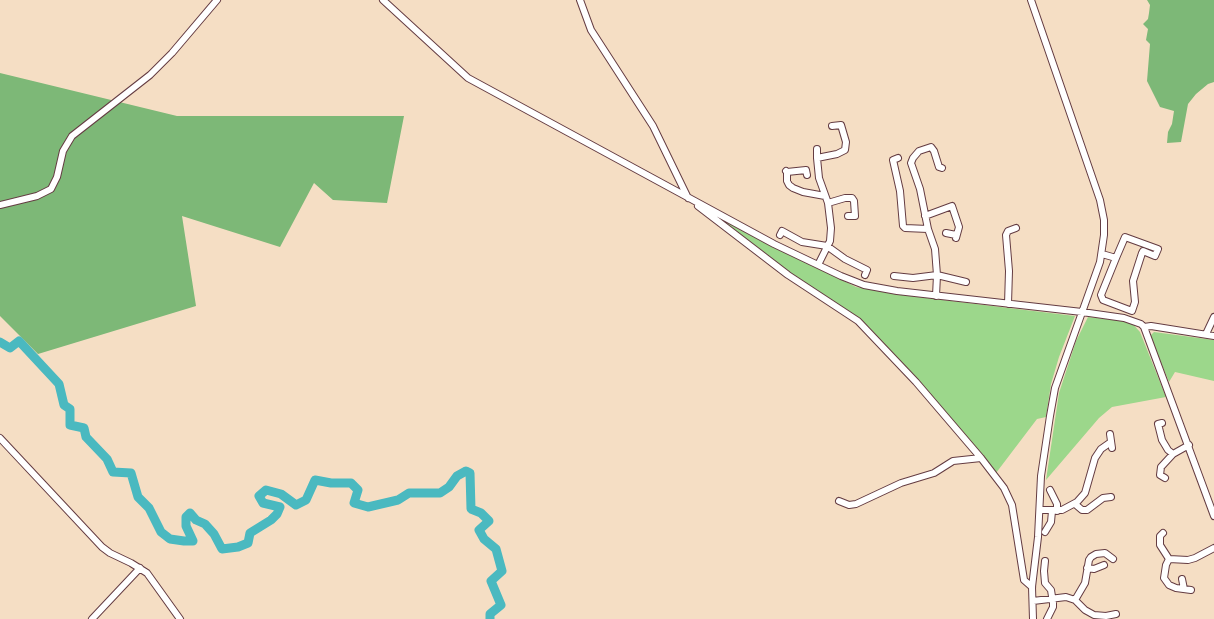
<!DOCTYPE html>
<html>
<head>
<meta charset="utf-8">
<style>
  body { margin:0 }
  canvas { display:block; background:#f5dec4 }
</style>
</head>
<body>
<canvas width="1214" height="619"></canvas>
<script>
const ctx = document.querySelector('canvas').getContext('2d');
ctx.lineJoin = 'round';
function fill(path, color) {
  ctx.fillStyle = color;
  ctx.fill(path, 'evenodd');
}
function toPath(rows) {
  const path = new Path2D();
  for (const r of rows) {
    path.moveTo(r[0], r[1]);
    for (let i = 2; i < r.length; i += 2) path.lineTo(r[i], r[i + 1]);
  }
  return path;
}
function strokePath(path, color, width, dash) {
  ctx.strokeStyle = color;
  ctx.lineWidth = width;
  ctx.lineCap = dash ? 'butt' : 'round';
  ctx.setLineDash(dash || []);
  ctx.stroke(path);
}
const green = toPath([
  [708,212,856,287,918,297,1075,316,1059,357,1051,384,1046,417,1037,419,996,473,861,320,792,276],
  [1088,317,1131,322,1140,332,1166,397,1112,407,1099,418,1046,480,1059,393,1076,341],
  [1154,332,1214,340,1214,381,1175,372,1169,382,1150,336]
]);
const forest = toPath([
  [1147,0,1214,0,1214,82,1208,84,1196,94,1188,104,1181,142,1167,143,1168,132,1172,124,1174,111,1160,107,1147,81,1150,44,1146,40,1148,29,1143,24,1148,19,1149,13,1150,5],
  [0,73,177,116,404,116,387,203,333,200,314,183,280,247,182,216,196,306,38,354,0,316]
]);
const river = toPath([
  [0,342,10,348,19,341,59,384,64,405,70,409,70,425,84,428,86,437,107,459,113,472,131,473,138,497,149,508,161,532,170,539,184,541,193,541,186,526,186,517,190,513,196,520,205,524,214,534,222,549,238,547,248,543,250,533,271,520,277,514,280,507,263,503,259,496,266,490,281,494,296,505,306,500,315,480,331,483,351,483,358,490,354,503,368,507,398,500,409,493,440,493,449,487,457,476,466,471,470,473,471,509,481,513,489,521,479,530,484,539,496,549,502,571,491,581,501,605,490,614,490,619]
]);
const minor = toPath([
  [383,0,468,78,774,244,841,276,864,285,897,291,1082,312,1124,318,1141,324,1144,327,1214,516],
  [580,0,591,30,653,126,688,198],
  [1031,0,1100,200,1104,220,1104,235,1100,262,1055,388,1050,416,1041,476,1038,537,1032,587,1033,619],
  [817,149,817,158,837,154,845,150,846,142,841,125,832,126],
  [817,158,819,178,828,203,831,228,830,241,818,265],
  [898,158,893,160,900,191,903,226,905,228,928,229],
  [786,171,787,172,806,170,807,175],
  [787,172,787,181,789,185,793,188,803,192,825,196],
  [828,203,845,198,852,198,854,201,855,216,848,216],
  [0,205,37,196,51,189,57,177,63,151,72,136,150,75,172,53,217,0],
  [698,206,788,275,858,321,916,382,981,458,1004,488,1012,505,1024,580,1032,587],
  [925,216,952,206,959,227,956,238],
  [946,233,956,235],
  [780,235,782,231,802,242,827,246,845,259,867,270,865,275],
  [1102,254,1116,258,1125,237,1158,249,1155,256,1143,251,1142,253,1133,281,1135,302,1132,311,1103,300,1101,295,1116,258],
  [894,276,913,278,937,275,966,282],
  [936,296,937,275,935,249,928,229,920,189,911,163,913,158,919,151,931,147,934,151,939,167,942,168],
  [1008,304,1009,271,1006,235,1008,231,1016,228],
  [1144,327,1151,326,1214,336],
  [1206,334,1214,317],
  [1162,423,1158,424,1162,440,1168,450,1173,454,1189,445],
  [1110,434,1112,448],
  [0,438,102,547,110,553,131,563,147,573,180,619],
  [1165,478,1160,475,1161,467,1173,454],
  [1050,490,1057,504,1057,511],
  [839,501,849,505,856,504,901,483,934,473,953,461,981,458],
  [1075,504,1082,510,1087,510,1103,498,1111,497],
  [1040,510,1062,510,1077,502,1085,493,1095,458,1101,449,1111,442],
  [1045,532,1051,522,1052,511],
  [1163,533,1160,536,1160,545,1169,559],
  [1045,561,1044,571,1045,583,1051,590,1053,603,1053,607,1047,619],
  [1087,568,1094,569,1104,565],
  [1182,579,1184,589],
  [1191,590,1176,588,1169,585,1164,578,1166,565,1169,559,1188,560,1195,558,1214,548],
  [1075,600,1085,583,1089,560,1091,557,1096,554,1105,553,1113,559],
  [1033,601,1066,597,1075,600,1085,610,1094,615,1106,616,1116,614],
  [92,619,140,568]
]);
fill(green, '#9cd78b');
fill(forest, '#7db877');
strokePath(river, '#4ab9c0', 9);
strokePath(minor, '#643c42', 8);
strokePath(minor, '#fff', 6);
</script>
</body>
</html>
